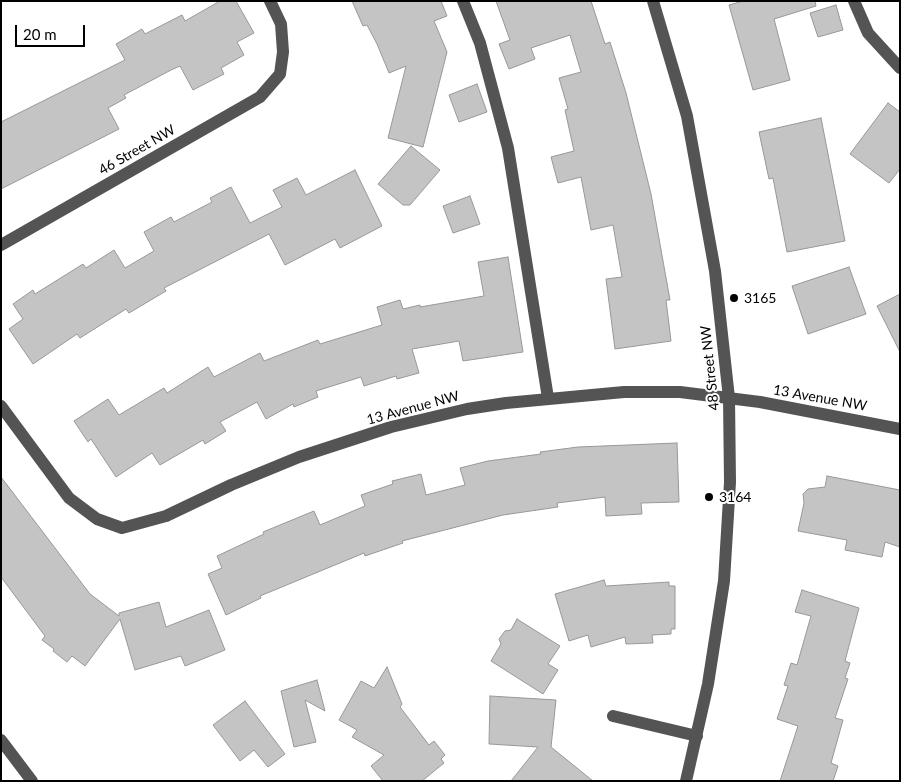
<!DOCTYPE html>
<html>
<head>
<meta charset="utf-8">
<style>
  body { margin:0 }
  #map { position:relative; width:901px; height:782px; overflow:hidden; background:#fff; font-family:Lato,sans-serif }
  canvas { display:block }
  .frame { position:absolute; inset:0; border:2px solid #000; pointer-events:none }
  .scale { position:absolute; left:15px; top:25px; width:70px; height:22px; box-sizing:border-box; border:2px solid #000; border-top:0; padding-left:6px; font-size:15px; line-height:18px; white-space:nowrap; color:#000; -webkit-text-stroke:4px #fff; paint-order:stroke }
</style>
</head>
<body>
<div id="map">
<canvas width="901" height="782"></canvas>
<div class="frame"></div>
<div class="scale">20 m</div>
</div>
<script>
const ctx = document.querySelector('canvas').getContext('2d');
ctx.lineJoin = 'round';
function fill(path, color) {
  ctx.fillStyle = color;
  ctx.fill(path, 'evenodd');
}
function toPath(rows) {
  const path = new Path2D();
  for (const r of rows) {
    path.moveTo(r[0], r[1]);
    for (let i = 2; i < r.length; i += 2) path.lineTo(r[i], r[i + 1]);
  }
  return path;
}
function strokePath(path, color, width, dash) {
  ctx.strokeStyle = color;
  ctx.lineWidth = width;
  ctx.lineCap = dash ? 'butt' : 'round';
  ctx.setLineDash(dash || []);
  ctx.stroke(path);
}
function write(font, color, halo, rows, align = 'center') {
  ctx.font = font + ' Lato,sans-serif';
  ctx.lineWidth = 4;
  ctx.setLineDash([]);
  ctx.textBaseline = 'middle';
  ctx.strokeStyle = halo;
  ctx.fillStyle = color;
  for (const [text, x, y, turn = 0] of rows) {
    ctx.save();
    ctx.translate(x, y);
    ctx.rotate((+turn || 0) * Math.PI / 180);
    ctx.textAlign = isNaN(turn) ? turn : align;
    if (halo) ctx.strokeText(text, 0, 0);
    ctx.fillText(text, 0, 0);
    ctx.restore();
  }
}
const building = toPath([
  [220,1,236,1,254,33,237,42,244,55,221,68,224,74,193,90,180,66,171,70,124,95,126,98,108,108,119,129,1,189,1,122,125,60,116,44,142,29,145,34,182,15,185,21,220,1],
  [352,1,441,1,447,16,434,21,447,52,423,147,388,138,406,66,389,73,377,44,367,25,363,26,352,1],
  [496,1,591,1,605,44,610,42,626,93,651,194,670,300,666,300,671,341,615,349,606,279,622,277,613,225,591,230,581,177,558,183,551,157,574,151,565,110,568,109,559,78,581,72,570,35,531,48,535,59,509,69,499,44,510,40,496,1],
  [743,1,815,1,816,6,774,19,790,80,753,90,729,5,743,1],
  [836,5,843,30,818,37,810,13,836,5],
  [477,84,487,112,459,122,449,95,477,84],
  [888,103,900,112,900,169,889,183,850,154,888,103],
  [821,118,845,241,787,252,773,178,769,179,759,132,821,118],
  [411,146,440,170,410,205,403,205,378,184,411,146],
  [355,170,382,226,340,248,335,239,285,265,269,234,164,288,166,291,129,313,126,309,80,338,77,334,33,364,9,329,23,319,13,304,33,290,35,294,83,264,86,268,114,250,125,268,154,251,144,232,171,217,174,222,212,202,210,198,231,187,250,223,282,207,273,190,297,178,306,195,355,170],
  [470,196,480,224,453,233,443,206,470,196],
  [508,257,523,352,463,361,459,341,412,349,419,373,397,379,396,376,364,386,361,377,316,391,318,397,294,407,293,404,266,419,257,402,220,422,226,431,205,444,203,440,160,465,152,453,116,477,91,439,88,442,74,421,108,399,119,415,164,388,167,393,208,367,214,377,260,353,264,361,318,340,320,344,382,325,377,307,400,300,403,309,420,305,420,307,484,296,478,262,508,257],
  [849,267,866,314,808,334,792,286,849,267],
  [900,294,900,352,877,306,900,294],
  [677,443,679,502,641,503,642,514,606,516,605,497,557,503,558,507,503,515,402,541,403,543,365,556,364,553,260,596,261,598,226,615,208,574,222,568,217,556,264,534,263,532,314,511,320,525,365,506,361,495,393,484,392,481,421,474,426,495,465,485,460,468,488,461,541,454,540,452,578,447,677,443],
  [827,476,900,490,900,547,885,542,882,557,845,550,847,540,798,531,804,503,803,494,808,489,825,487,827,476],
  [1,477,90,594,119,616,119,613,159,602,166,627,209,610,225,650,185,666,181,656,135,670,120,619,85,666,72,656,67,662,53,651,54,649,42,640,45,636,1,577,1,477],
  [604,580,606,586,669,582,669,586,675,586,675,629,671,629,671,634,652,635,653,643,626,644,625,637,591,647,588,635,569,641,555,594,604,580],
  [802,590,859,608,845,661,850,663,845,678,848,679,835,718,843,720,831,763,838,766,833,781,780,781,798,726,777,719,788,686,784,685,791,663,797,665,811,616,795,612,802,590],
  [517,619,560,646,548,664,558,670,543,694,491,661,501,644,499,639,505,631,511,630,517,619],
  [387,667,402,704,400,707,429,745,434,741,445,755,441,759,444,763,422,781,383,781,371,766,384,755,352,737,357,730,339,720,361,681,374,688,387,667],
  [317,680,325,711,305,700,316,742,294,747,281,691,317,680],
  [490,696,556,700,551,747,593,781,511,781,538,747,489,744,490,696],
  [245,701,285,754,268,767,254,750,240,761,213,725,245,701]
]);
const minor = toPath([
  [463,1,480,43,508,148,548,398],
  [653,1,687,116,715,271,729,398,730,482,724,581,708,684,686,781],
  [854,1,868,33,900,68],
  [1,245,260,97,280,74,283,52,281,24,270,1],
  [1,406,69,498,97,519,122,528,166,516,231,485,299,457,391,427,467,409,506,403,624,392,680,392,760,402,900,429],
  [613,716,697,736],
  [1,740,32,781]
]);
const markers = [
  [734,298,5,"#000"],
  [709,497,5,"#000"]
];
const streetNames = [
  ["46 Street NW",137,150,-30],
  ["48 Street NW",710,368,-96],
  ["13 Avenue NW",820,398,10],
  ["13 Avenue NW",413,408,-15]
];
const poiNames = [
  ["3165",744,298],
  ["3164",719,497]
];
fill(building, '#c4c4c4');
strokePath(building, '#989898', 1);
strokePath(minor, '#545454', 12);
for (const [x, y, r, color] of markers) {
  const dot = new Path2D();
  dot.arc(x, y, r, 0, 2 * Math.PI);
  ctx.fillStyle = color;
  ctx.fill(dot);
  strokePath(dot, '#fff', 2);
}
write('14px', '#000', '#fff', streetNames);
write('14px', '#000', '#fff', poiNames, 'left');
</script>
</body>
</html>
